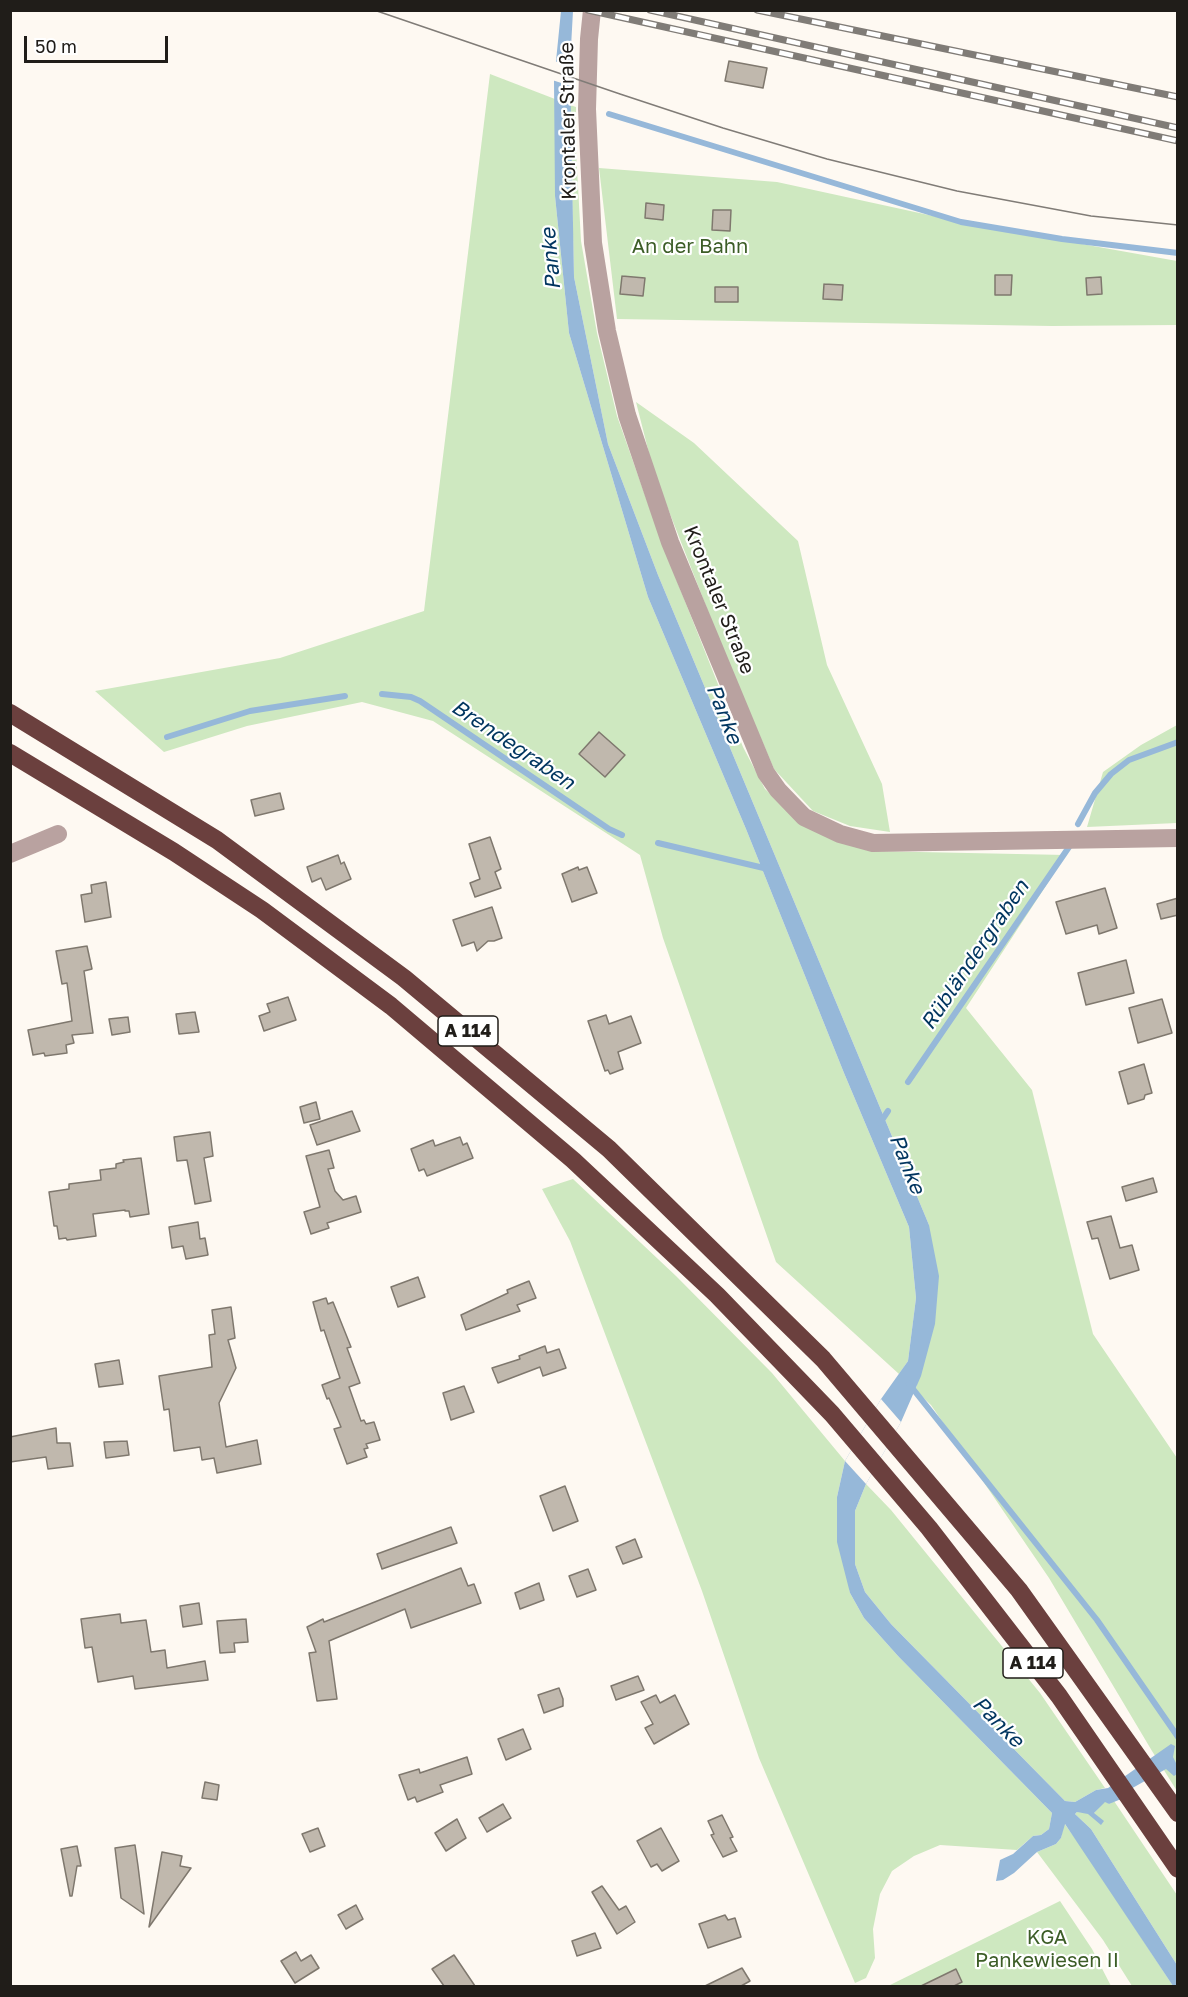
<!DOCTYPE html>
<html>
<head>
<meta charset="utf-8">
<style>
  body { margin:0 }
  #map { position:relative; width:1188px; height:1997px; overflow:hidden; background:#fef9f2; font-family:"Golos Text",sans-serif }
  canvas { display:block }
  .frame { position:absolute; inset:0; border:12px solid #201d19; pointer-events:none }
  .scale { position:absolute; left:24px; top:36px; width:144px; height:27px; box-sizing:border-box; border:3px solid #201d19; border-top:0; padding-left:8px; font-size:18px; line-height:21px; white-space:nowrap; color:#201d19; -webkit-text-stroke:4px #fff; paint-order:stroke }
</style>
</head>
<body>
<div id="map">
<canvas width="1188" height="1997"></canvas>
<div class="frame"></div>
<div class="scale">50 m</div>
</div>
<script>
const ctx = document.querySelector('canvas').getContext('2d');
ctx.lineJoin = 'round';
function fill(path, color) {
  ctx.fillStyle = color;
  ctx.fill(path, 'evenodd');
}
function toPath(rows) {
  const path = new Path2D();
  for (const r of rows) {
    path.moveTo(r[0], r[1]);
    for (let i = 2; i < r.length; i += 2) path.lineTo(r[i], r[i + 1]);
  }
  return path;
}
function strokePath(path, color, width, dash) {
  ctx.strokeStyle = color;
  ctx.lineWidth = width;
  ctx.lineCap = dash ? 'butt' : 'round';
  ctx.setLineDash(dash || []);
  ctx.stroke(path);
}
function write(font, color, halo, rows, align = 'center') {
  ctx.font = font + ' "Golos Text",sans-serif';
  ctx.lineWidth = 4.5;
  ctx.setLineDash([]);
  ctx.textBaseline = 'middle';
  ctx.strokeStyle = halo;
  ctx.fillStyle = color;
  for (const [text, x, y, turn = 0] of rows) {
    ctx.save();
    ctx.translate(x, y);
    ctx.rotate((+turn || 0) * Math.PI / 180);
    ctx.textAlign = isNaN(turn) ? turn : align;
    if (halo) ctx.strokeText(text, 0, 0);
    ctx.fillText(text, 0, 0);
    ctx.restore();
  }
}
const green = toPath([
  [490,74,555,99,555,196,569,333,648,597,746,829,844,1073,909,1227,916,1298,908,1361,899,1374,776,1262,663,938,640,855,433,721,362,702,247,726,164,752,95,691,280,658,424,611],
  [570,105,576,107,576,150,581,241,597,333,617,416,663,546,743,747,765,789,806,826,870,851,1066,855,966,1008,1032,1090,1093,1334,1177,1458,1177,1791,1152,1751,1049,1578,931,1405,915,1390,917,1385,929,1225,658,575,608,444,574,277],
  [599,168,777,182,970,224,1177,261,1177,325,1052,326,617,319],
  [636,402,694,443,798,541,827,665,882,784,890,832,850,826,813,811,774,769,724,652,654,473],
  [1177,725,1177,823,1087,827,1103,772,1141,745],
  [573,1179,676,1276,772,1373,845,1461,837,1497,850,1593,864,1618,898,1656,1052,1813,1049,1829,1041,1835,1033,1836,1017,1850,940,1845,914,1856,892,1871,880,1894,873,1929,875,1958,866,1978,855,1983,759,1758,702,1591,570,1241,542,1189],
  [866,1484,891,1510,1040,1693,1105,1788,1096,1790,1075,1802,1065,1801,891,1624,865,1592,855,1564,855,1511],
  [1105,1801,1109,1804,1114,1801,1177,1895,1177,1965,1091,1829,1075,1814,1077,1812,1094,1813],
  [1064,1823,1085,1852,1173,1986,1132,1986,1103,1940,1037,1852,1056,1844,1061,1838],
  [1060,1901,1092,1949,1111,1986,888,1986]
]);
const water = toPath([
  [561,11,573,11,570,65,574,277,608,444,658,575,929,1225,939,1276,935,1324,921,1376,901,1422,866,1484,855,1511,855,1564,865,1592,891,1624,1065,1801,1075,1802,1096,1790,1108,1788,1171,1744,1175,1746,1173,1757,1177,1765,1178,1773,1174,1776,1166,1769,1129,1790,1126,1797,1109,1804,1105,1802,1094,1813,1104,1821,1101,1825,1088,1814,1077,1812,1075,1814,1091,1829,1177,1965,1177,1986,1173,1986,1065,1824,1061,1838,1056,1844,1037,1852,1014,1873,1003,1880,996,1881,1000,1860,1013,1854,1033,1836,1041,1835,1049,1829,1052,1813,898,1656,864,1618,850,1593,837,1542,837,1497,845,1461,881,1399,908,1361,916,1298,909,1227,844,1073,746,829,648,597,569,333,555,196,554,81]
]);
const pier = toPath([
  [554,61,573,66,574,87,552,80],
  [881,1399,901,1422,866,1484,845,1461]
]);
const stream = toPath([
  [609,114,961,222,1062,239,1178,253],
  [382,694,411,697,420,701,609,829,622,835],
  [167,737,250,711,345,696],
  [1078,824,1095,793,1111,774,1129,760,1178,742],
  [658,843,768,869],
  [908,1082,1069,847],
  [880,1123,888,1111],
  [909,1384,1097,1620,1178,1737]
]);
const building = toPath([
  [729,61,767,68,763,88,725,81,729,61],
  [646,203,664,205,663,220,645,218,646,203],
  [713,210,731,210,730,231,712,230,713,210],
  [995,275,1012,275,1011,295,995,295,995,275],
  [622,276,645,278,643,296,620,294,622,276],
  [1101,277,1102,294,1087,295,1086,278,1101,277],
  [824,284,843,285,842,300,823,299,824,284],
  [715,287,738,287,738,302,715,302,715,287],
  [599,732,625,755,605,777,579,754,599,732],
  [280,793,284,809,255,816,251,800,280,793],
  [490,837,501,869,495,872,501,888,475,897,470,883,480,879,469,844,490,837],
  [338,855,341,864,344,862,351,879,326,890,321,878,312,882,307,867,338,855],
  [578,867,579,870,587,867,597,893,572,902,562,874,578,867],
  [106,882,111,917,85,922,81,895,92,893,91,885,106,882],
  [1105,888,1117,928,1099,934,1097,925,1066,934,1056,902,1105,888],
  [1178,898,1178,915,1161,919,1157,904,1178,898],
  [492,907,502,938,494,941,488,941,477,951,474,942,462,946,453,920,492,907],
  [87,946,92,969,84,971,93,1033,72,1035,74,1043,66,1045,67,1053,45,1056,44,1053,33,1055,28,1030,72,1021,67,983,62,984,56,951,87,946],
  [1126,960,1134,993,1086,1005,1078,973,1126,960],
  [288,997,296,1020,264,1031,259,1016,270,1012,267,1004,288,997],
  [1162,999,1172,1033,1138,1043,1129,1008,1162,999],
  [195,1012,199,1032,179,1034,176,1014,195,1012],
  [606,1015,609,1024,631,1016,641,1043,618,1052,623,1069,610,1074,608,1070,605,1071,588,1021,606,1015],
  [128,1017,130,1032,112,1035,109,1019,128,1017],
  [1144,1064,1152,1093,1145,1095,1144,1099,1128,1104,1119,1072,1144,1064],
  [316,1102,320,1119,304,1123,300,1107,316,1102],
  [352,1111,360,1131,317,1145,310,1125,352,1111],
  [210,1132,213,1156,204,1158,211,1201,195,1204,187,1160,177,1161,174,1137,210,1132],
  [460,1137,463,1145,467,1143,473,1158,427,1176,424,1169,419,1171,411,1149,433,1140,435,1146,460,1137],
  [329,1150,334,1168,328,1169,335,1191,343,1200,356,1196,361,1212,327,1223,329,1228,311,1234,304,1212,320,1207,306,1156,329,1150],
  [141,1158,149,1214,130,1217,129,1211,125,1211,125,1210,93,1214,96,1236,67,1240,66,1238,59,1239,57,1226,54,1226,49,1192,69,1189,69,1184,101,1180,100,1170,116,1168,116,1164,124,1162,123,1160,141,1158],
  [1153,1178,1157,1192,1126,1201,1122,1187,1153,1178],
  [1111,1216,1120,1248,1132,1245,1139,1270,1110,1279,1098,1238,1092,1239,1087,1222,1111,1216],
  [198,1222,200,1239,205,1238,208,1255,186,1259,183,1246,172,1248,169,1227,198,1222],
  [418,1277,425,1297,398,1307,391,1287,418,1277],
  [529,1281,536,1298,517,1305,520,1311,466,1330,461,1315,508,1293,507,1290,529,1281],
  [326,1298,328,1304,333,1302,351,1347,347,1348,360,1383,349,1387,361,1421,364,1420,366,1424,374,1422,380,1440,366,1444,368,1448,364,1449,367,1457,347,1464,334,1429,341,1427,329,1398,327,1399,322,1385,340,1378,324,1330,321,1331,313,1302,326,1298],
  [231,1307,235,1338,228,1340,236,1368,219,1403,226,1447,257,1440,261,1464,217,1473,214,1458,202,1460,200,1447,174,1451,169,1409,164,1410,159,1376,212,1367,209,1335,215,1334,212,1310,231,1307],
  [545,1346,547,1353,559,1349,566,1368,543,1376,540,1367,498,1383,492,1368,520,1359,519,1356,545,1346],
  [119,1360,123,1384,99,1387,95,1364,119,1360],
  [464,1386,474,1412,451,1420,443,1393,464,1386],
  [56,1428,57,1443,70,1443,73,1466,48,1469,46,1457,10,1462,10,1437,56,1428],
  [127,1441,129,1455,106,1458,104,1442,127,1441],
  [565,1486,578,1521,553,1531,540,1496,565,1486],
  [451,1527,457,1543,382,1569,377,1554,451,1527],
  [635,1539,642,1557,623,1564,616,1547,635,1539],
  [461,1568,468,1586,474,1584,481,1603,411,1628,405,1609,329,1641,337,1699,317,1701,309,1653,316,1652,307,1627,323,1619,324,1622,461,1568],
  [588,1569,596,1590,577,1597,569,1576,588,1569],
  [539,1583,544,1600,520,1609,515,1593,539,1583],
  [199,1603,202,1624,183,1627,180,1606,199,1603],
  [120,1614,121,1623,146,1620,151,1652,165,1650,167,1668,205,1661,208,1680,135,1689,133,1676,98,1682,92,1647,85,1648,81,1619,120,1614],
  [246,1619,248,1642,234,1643,235,1652,220,1653,217,1621,246,1619],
  [638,1676,644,1690,616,1700,611,1686,638,1676],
  [559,1688,563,1699,563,1706,544,1713,538,1695,559,1688],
  [656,1695,660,1703,675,1695,689,1724,654,1744,645,1728,653,1724,641,1702,656,1695],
  [523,1729,531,1749,506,1760,498,1739,523,1729],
  [467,1757,472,1774,440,1785,443,1792,417,1802,415,1797,408,1800,399,1775,419,1769,420,1773,467,1757],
  [205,1782,219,1785,217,1800,202,1798,205,1782],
  [503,1804,511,1818,487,1832,479,1818,503,1804],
  [722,1815,733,1837,730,1838,737,1851,723,1857,711,1835,714,1834,708,1821,722,1815],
  [457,1819,466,1838,446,1851,435,1833,457,1819],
  [318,1828,325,1846,310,1852,302,1834,318,1828],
  [661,1828,679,1861,662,1871,657,1864,651,1867,637,1841,661,1828],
  [135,1845,138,1866,144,1914,121,1898,115,1848,135,1845],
  [77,1846,81,1866,77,1866,72,1896,70,1896,61,1849,77,1846],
  [162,1852,182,1856,180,1866,191,1868,149,1927,162,1852],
  [602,1886,619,1910,626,1906,635,1922,617,1934,592,1892,602,1886],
  [356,1905,363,1919,346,1929,338,1915,356,1905],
  [725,1915,728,1920,735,1918,741,1937,708,1948,699,1924,725,1915],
  [595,1933,601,1948,577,1956,572,1941,595,1933],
  [296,1952,301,1961,311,1955,319,1968,295,1983,281,1961,296,1952],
  [454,1955,475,1986,444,1986,432,1969,454,1955],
  [742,1968,750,1981,741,1986,705,1986,742,1968],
  [956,1969,962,1982,954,1986,921,1986,956,1969]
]);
const street = toPath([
  [592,10,589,39,587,109,593,243,607,331,627,415,670,542,766,773,778,790,804,817,840,834,873,843,1178,838],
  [10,854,58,834]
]);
const highway = toPath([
  [10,713,217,840,404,978,609,1149,823,1359,1019,1590,1178,1813],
  [10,753,174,852,262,910,391,1006,573,1160,717,1295,832,1414,929,1528,1059,1696,1178,1869]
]);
const tram = toPath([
  [374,10,620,94,723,128,827,159,957,191,1091,216,1178,225]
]);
const rail = toPath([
  [588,10,1178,141],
  [650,10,1178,128],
  [757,10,1178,97]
]);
const shields = [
  [468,1031,60],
  [1033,1663,60]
];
const shieldNames = [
  ["A 114",468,1031],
  ["A 114",1033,1663]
];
const streetNames = [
  ["Krontaler Straße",568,121,-91],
  ["Krontaler Straße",719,600,68]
];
const parkNames = [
  ["An der Bahn",690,247],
  ["KGA",1047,1938],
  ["Pankewiesen II",1047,1961]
];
const waterNames = [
  ["Panke",551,259,-95],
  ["Panke",724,714,68],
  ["Brendegraben",513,745,34],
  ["Rübländergraben",975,955,-56],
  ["Panke",907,1164,68],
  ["Panke",998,1722,45]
];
fill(green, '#cee8c0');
fill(water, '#96b8d9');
fill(pier, '#fef9f2');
strokePath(stream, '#96b8d9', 6);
fill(building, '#c0b8ad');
strokePath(building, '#7f786e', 1.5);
strokePath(street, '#b9a2a0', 18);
strokePath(highway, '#6b403e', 18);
strokePath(tram, '#807c77', 1.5);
strokePath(rail, '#807c77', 7);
strokePath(rail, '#fff', 4.5, [14]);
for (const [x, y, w] of shields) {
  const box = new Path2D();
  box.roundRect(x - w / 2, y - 15, w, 30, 4.5);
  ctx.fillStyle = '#fff';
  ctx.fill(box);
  strokePath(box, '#201d19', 1.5);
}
write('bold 18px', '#201d19', null, shieldNames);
write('20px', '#201d19', '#fff', streetNames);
write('20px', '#3c5d27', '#fff', parkNames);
write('italic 21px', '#00355f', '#fff', waterNames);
</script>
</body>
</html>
